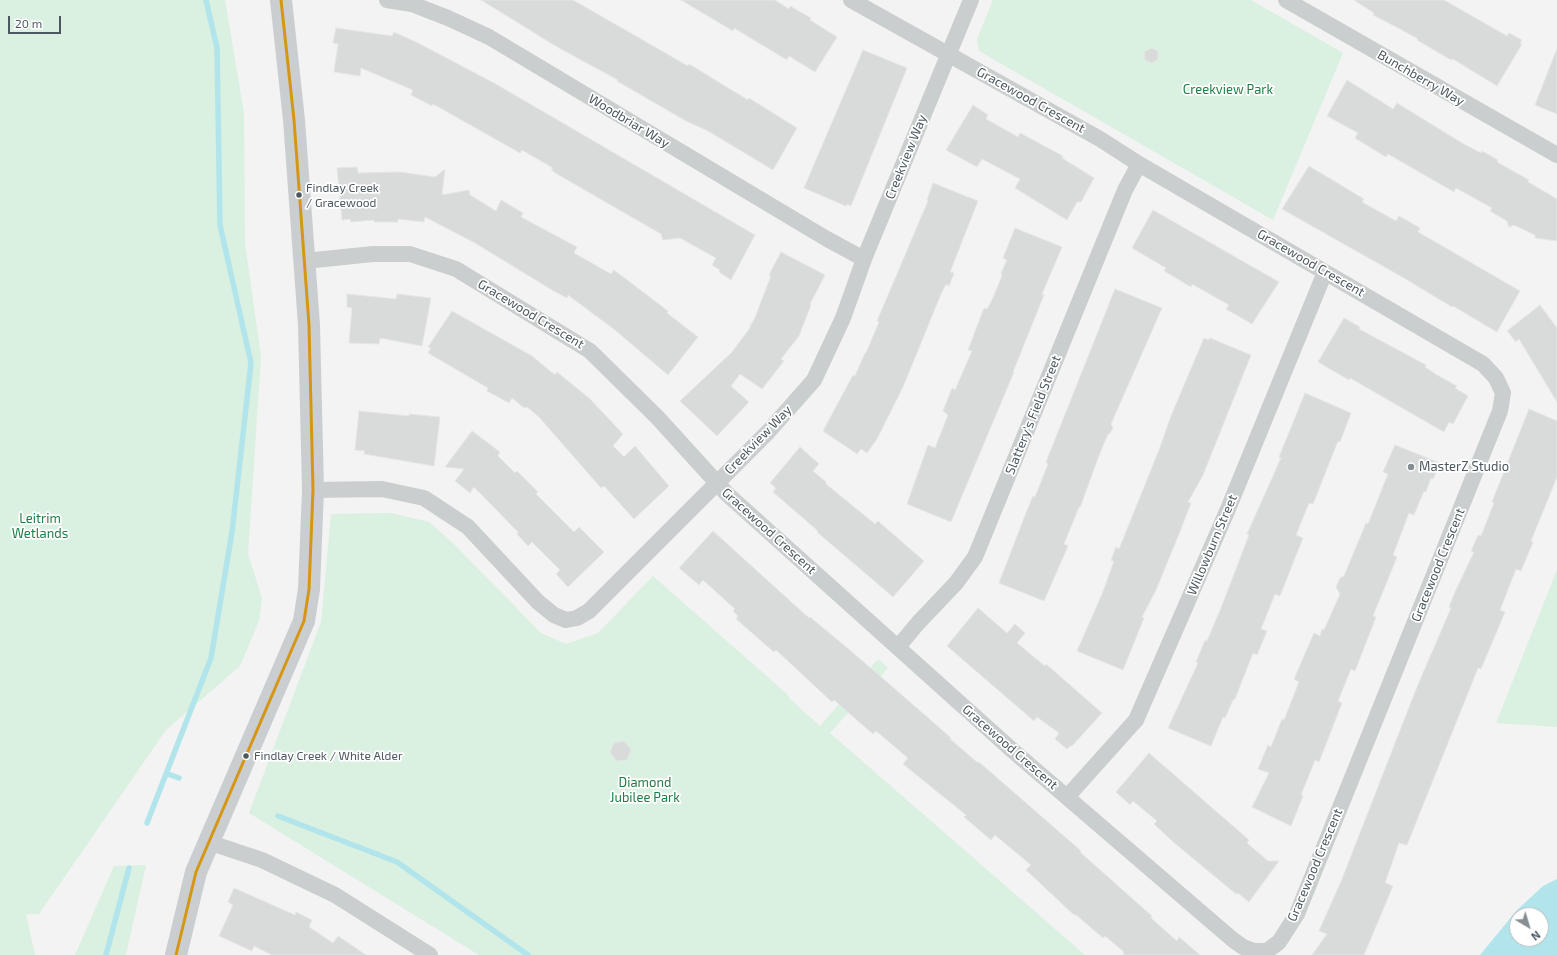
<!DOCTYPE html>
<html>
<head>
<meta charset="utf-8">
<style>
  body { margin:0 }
  #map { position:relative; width:1557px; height:955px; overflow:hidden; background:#f3f3f3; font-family:"Exo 2",sans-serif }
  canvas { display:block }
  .north { position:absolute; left:1509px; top:907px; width:40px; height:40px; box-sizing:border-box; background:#fff; border:1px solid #b7bcbf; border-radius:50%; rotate:142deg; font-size:11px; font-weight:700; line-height:16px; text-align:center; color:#4b575f }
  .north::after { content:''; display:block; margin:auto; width:14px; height:18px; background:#868e93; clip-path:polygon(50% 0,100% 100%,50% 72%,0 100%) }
  .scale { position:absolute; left:8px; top:16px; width:53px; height:18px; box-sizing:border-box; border:2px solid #4b575f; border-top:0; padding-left:5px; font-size:12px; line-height:14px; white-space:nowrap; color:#4b575f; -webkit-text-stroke:3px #fff; paint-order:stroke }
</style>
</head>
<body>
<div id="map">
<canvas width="1557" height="955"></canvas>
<div class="north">N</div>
<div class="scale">20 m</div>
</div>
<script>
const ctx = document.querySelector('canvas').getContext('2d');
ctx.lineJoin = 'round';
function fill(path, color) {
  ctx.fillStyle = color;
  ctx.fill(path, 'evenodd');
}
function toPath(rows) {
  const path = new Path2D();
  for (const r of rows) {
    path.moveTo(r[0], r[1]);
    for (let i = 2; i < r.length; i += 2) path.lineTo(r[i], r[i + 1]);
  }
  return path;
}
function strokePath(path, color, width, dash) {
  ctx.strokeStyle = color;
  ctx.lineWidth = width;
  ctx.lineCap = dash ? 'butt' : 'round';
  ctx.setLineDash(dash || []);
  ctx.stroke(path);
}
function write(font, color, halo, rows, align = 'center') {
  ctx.font = font + ' "Exo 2",sans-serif';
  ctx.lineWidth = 3.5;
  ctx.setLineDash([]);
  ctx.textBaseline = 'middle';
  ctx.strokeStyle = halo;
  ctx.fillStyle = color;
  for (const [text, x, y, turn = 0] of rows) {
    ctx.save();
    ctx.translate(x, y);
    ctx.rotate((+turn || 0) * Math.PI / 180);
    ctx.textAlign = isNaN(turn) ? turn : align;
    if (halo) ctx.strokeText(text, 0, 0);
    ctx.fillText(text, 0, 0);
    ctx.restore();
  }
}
const green = toPath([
  [0,0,225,0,244,113,245,243,261,357,248,554,262,598,259,621,240,666,166,730,39,914,26,914,35,955,0,955],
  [993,0,1251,0,1343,53,1273,220,979,51,977,39],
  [391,513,429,522,454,544,541,633,566,644,598,633,653,576,787,694,790,699,820,726,878,659,888,668,830,733,1085,955,479,955,249,813,321,622,331,514],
  [1557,570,1557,727,1496,723],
  [146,865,126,955,75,955,114,866]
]);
const water = toPath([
  [1557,879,1557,955,1480,955,1517,910,1543,886],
  [1517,915,1541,915,1541,939,1517,939]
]);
const stream = toPath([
  [168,774,179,778],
  [278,816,397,862,528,955],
  [147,823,211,658,232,532,251,363,220,225,217,48,206,0],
  [106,955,129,868]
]);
const building = toPath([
  [481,0,573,0,688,66,689,64,748,100,749,98,797,128,773,170,708,131,686,121,617,81,618,80,559,48,481,0],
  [681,0,775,0,789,9,790,6,811,18,810,20,837,37,815,72,789,56,787,60,734,28,733,31,681,0],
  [1354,0,1444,0,1507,36,1509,33,1522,40,1520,43,1522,44,1497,86,1453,59,1451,60,1417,40,1418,39,1402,30,1373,15,1374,13,1354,0],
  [336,28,392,36,394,32,418,43,494,83,755,235,731,280,719,272,720,270,712,265,716,258,680,238,663,240,661,234,557,174,551,170,553,168,522,150,520,153,433,104,432,106,411,95,413,90,361,68,360,76,334,72,338,44,333,43,336,28],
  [1151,48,1158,51,1158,59,1152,63,1145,60,1144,52,1151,48],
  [863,50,907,68,851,206,847,204,846,206,804,188,863,50],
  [1556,51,1557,51,1557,114,1535,105,1556,51],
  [1347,80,1393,109,1397,103,1462,143,1481,153,1482,151,1498,160,1497,162,1529,180,1528,182,1557,199,1557,241,1535,238,1535,235,1514,225,1509,227,1507,221,1490,211,1492,208,1456,188,1454,192,1388,154,1386,157,1355,138,1358,133,1327,116,1347,80],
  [973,105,988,115,986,119,1018,137,1020,133,1063,156,1062,158,1094,178,1081,202,1077,202,1067,220,1015,188,1020,179,982,159,977,167,946,150,973,105],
  [1309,166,1364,199,1362,202,1396,221,1399,216,1420,228,1418,232,1520,291,1497,332,1453,306,1452,307,1404,278,1282,209,1309,166],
  [357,167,358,173,400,172,435,177,445,169,442,195,469,190,470,195,496,211,501,200,523,213,521,217,577,247,574,253,611,274,614,270,668,311,667,313,698,337,668,375,615,330,568,295,567,298,552,290,475,243,425,217,424,222,398,219,398,222,374,222,374,220,351,222,350,219,342,220,337,168,357,167],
  [933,183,978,201,950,272,954,273,949,286,946,284,941,294,903,387,877,439,867,453,861,449,857,454,823,431,853,375,855,376,865,353,866,353,879,322,877,321,928,201,927,200,933,183],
  [1153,210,1279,282,1252,324,1226,309,1229,305,1192,284,1191,287,1164,271,1166,268,1132,248,1153,210],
  [1015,228,1062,247,1042,294,1044,295,1013,372,1014,372,951,522,907,504,928,445,935,448,948,415,943,411,952,388,955,390,972,351,968,350,984,308,987,309,992,300,1002,276,1001,273,1007,260,1003,258,1015,228],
  [781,252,825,275,810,304,811,305,799,336,781,359,784,361,762,389,740,374,731,386,749,402,717,436,680,401,732,352,750,328,750,326,754,320,771,276,769,275,781,252],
  [1115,289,1162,308,1111,424,1113,428,1110,433,1108,434,1098,458,1080,508,1079,507,1064,544,1068,546,1044,601,999,583,1026,513,1033,496,1035,497,1048,464,1046,462,1115,289],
  [347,294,396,299,397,294,431,298,422,346,380,338,379,344,349,343,352,308,347,307,347,294],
  [1540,305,1557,328,1557,402,1519,339,1516,342,1507,331,1540,305],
  [452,311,532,356,555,375,557,372,589,398,623,434,613,446,624,457,635,446,669,486,634,519,604,486,601,488,539,417,527,407,524,408,512,398,509,403,487,391,488,388,428,353,431,348,428,347,452,311],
  [1344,318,1360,327,1359,329,1426,365,1425,367,1437,375,1457,386,1455,388,1468,396,1453,424,1449,422,1444,432,1350,378,1349,380,1318,362,1344,318],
  [1204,338,1209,340,1210,338,1251,355,1203,475,1188,502,1191,503,1179,534,1156,590,1142,617,1144,618,1123,670,1077,651,1102,594,1114,561,1111,560,1116,547,1119,549,1159,450,1171,416,1204,338],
  [1305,393,1351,413,1340,442,1338,441,1313,504,1309,503,1296,535,1303,538,1280,596,1275,594,1261,629,1267,631,1257,655,1253,653,1235,699,1233,700,1225,718,1223,717,1211,746,1168,728,1198,663,1196,662,1205,640,1207,641,1221,608,1249,535,1247,534,1281,458,1279,457,1305,393],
  [1529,409,1557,421,1557,477,1531,541,1533,542,1521,571,1516,569,1500,610,1505,612,1481,669,1478,668,1407,845,1399,843,1385,883,1393,886,1364,955,1312,955,1327,934,1319,931,1342,879,1417,687,1451,608,1449,607,1455,592,1474,552,1471,551,1478,535,1481,536,1494,503,1492,502,1529,409],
  [359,411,409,416,409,414,440,417,434,466,364,454,365,451,355,450,359,411],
  [472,431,500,452,498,456,515,473,517,471,538,492,536,494,574,532,579,527,604,552,568,587,556,574,560,570,532,542,528,546,517,534,518,532,474,487,470,493,455,481,464,469,445,467,472,431],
  [1395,445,1440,463,1433,479,1431,478,1426,492,1424,491,1414,515,1409,513,1393,555,1397,557,1373,616,1376,617,1355,671,1351,669,1338,701,1342,703,1319,762,1315,760,1301,795,1303,796,1291,826,1252,807,1269,773,1258,769,1268,745,1271,747,1282,719,1284,720,1299,682,1294,679,1314,633,1320,636,1322,629,1324,630,1340,594,1336,587,1340,578,1344,576,1366,523,1368,524,1388,474,1383,472,1395,445],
  [800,447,819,464,813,471,826,482,826,484,875,524,878,521,924,561,893,597,817,532,818,531,773,492,776,488,770,483,800,447],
  [713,531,809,618,810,617,851,651,933,722,951,738,950,739,978,763,979,762,1080,850,1081,853,1152,916,1151,918,1177,941,1179,937,1200,955,1124,955,1123,951,1105,936,1103,938,1075,914,1074,915,1026,870,1031,865,995,835,991,840,964,817,966,815,903,764,908,758,876,731,873,734,834,700,832,702,776,650,774,652,736,619,738,616,733,611,735,609,703,580,699,585,679,568,713,531],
  [978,608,1007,633,1015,624,1025,633,1017,643,1045,666,1046,664,1102,713,1072,746,1070,746,1067,749,1055,739,1059,733,1037,717,1034,721,947,646,978,608],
  [624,741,631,750,627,760,616,761,610,752,614,743,624,741],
  [1149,753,1249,840,1247,843,1268,861,1279,861,1249,902,1238,893,1236,894,1172,841,1154,824,1157,821,1133,801,1130,805,1116,792,1149,753],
  [234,888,295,915,296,912,312,920,309,927,333,943,338,936,366,955,272,955,254,946,252,951,219,936,233,905,228,902,234,888]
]);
const street = toPath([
  [387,0,412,4,448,18,489,37,827,239,864,259],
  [1286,0,1557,155],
  [305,261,373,254,410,254,456,269,590,351,658,418,727,494,1012,750,1232,939,1243,947,1254,951,1267,951,1279,942,1297,914,1500,411,1503,393,1496,378,1483,364,1139,164,1100,139,851,0],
  [313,490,382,489,424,498,468,527,538,602,554,615,566,620,577,618,589,611,768,432,814,380,843,318,864,259,971,0],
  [898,647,918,623,956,583,975,557,1125,190,1139,164],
  [1067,797,1136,720,1228,509,1325,272],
  [208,842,262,860,335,895,430,955]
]);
const secondary = toPath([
  [176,955,196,872,304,621,309,589,313,490,309,325,294,120,281,0]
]);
const bus1 = toPath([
  [176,955,196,872,304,621,309,589,313,490,309,325,294,120,281,0]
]);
const markers = [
  [299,195,3.5,"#4b575f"],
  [1411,467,4,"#868e93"],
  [246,756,3.5,"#4b575f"]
];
const busNames = [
  ["Findlay Creek",306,188],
  ["/ Gracewood",306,203],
  ["Findlay Creek / White Alder",254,756]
];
const streetNames = [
  ["Bunchberry Way",1421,78,30],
  ["Gracewood Crescent",1031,100,29],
  ["Woodbriar Way",629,121,31],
  ["Creekview Way",906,157,-68],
  ["Gracewood Crescent",1311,263,30],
  ["Gracewood Crescent",531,314,31],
  ["Slattery's Field Street",1033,415,-68],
  ["Creekview Way",758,440,-46],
  ["Gracewood Crescent",769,531,42],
  ["Willowburn Street",1212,545,-67],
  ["Gracewood Crescent",1438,565,-68],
  ["Gracewood Crescent",1010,747,41],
  ["Gracewood Crescent",1315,865,-67]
];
const parkNames = [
  ["Creekview Park",1228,90],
  ["Leitrim",40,519],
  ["Wetlands",40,534],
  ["Diamond",645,783],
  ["Jubilee Park",645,798]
];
const poiNames = [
  ["MasterZ Studio",1419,467]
];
fill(green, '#daf0e0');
fill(water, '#b1e5eb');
strokePath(stream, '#b1e5eb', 5.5);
fill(building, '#d9dbdb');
strokePath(building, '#e5e5e6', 1);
strokePath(street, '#cbcece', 16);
strokePath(secondary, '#cbced0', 22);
strokePath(bus1, '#d59613', 3);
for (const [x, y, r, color] of markers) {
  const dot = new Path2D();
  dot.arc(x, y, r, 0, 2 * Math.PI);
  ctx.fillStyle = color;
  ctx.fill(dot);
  strokePath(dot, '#fff', 1.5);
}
write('12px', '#4b575f', '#fff', busNames, 'left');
write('13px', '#4b575f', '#fff', streetNames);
write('13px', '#1e7d44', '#fff', parkNames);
write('13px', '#4b575f', '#fff', poiNames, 'left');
</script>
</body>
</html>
